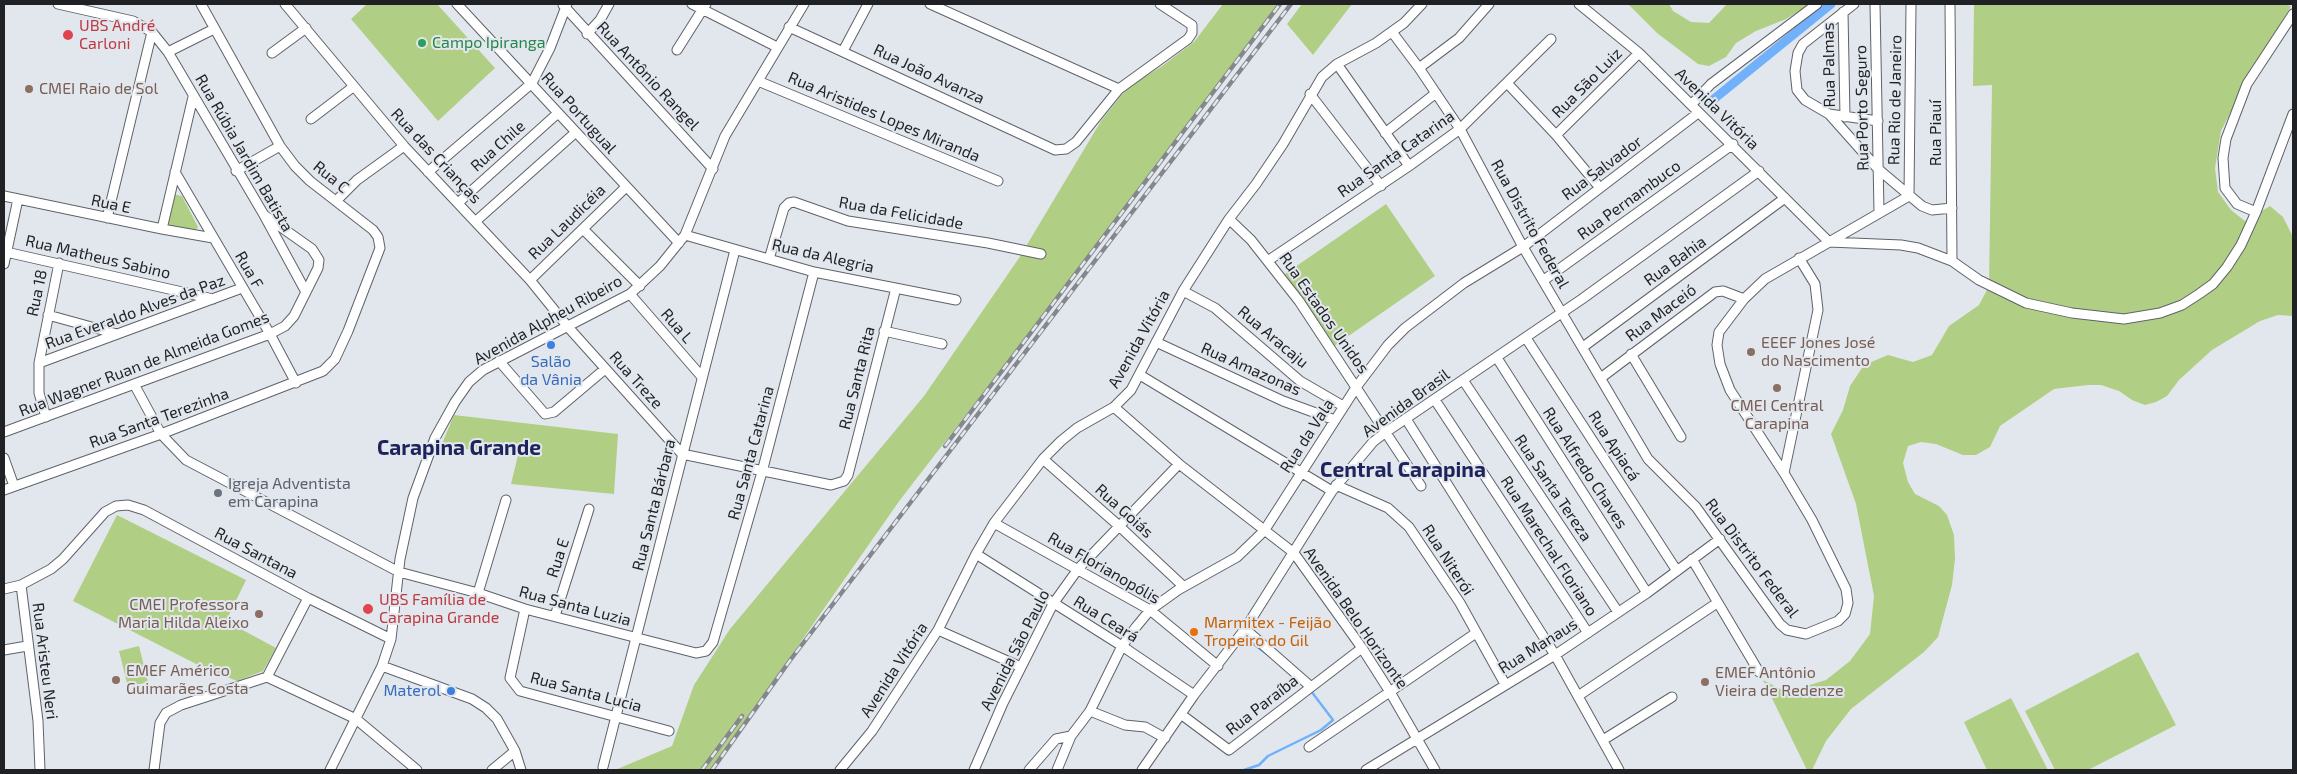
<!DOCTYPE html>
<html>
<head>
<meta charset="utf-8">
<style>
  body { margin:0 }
  #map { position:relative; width:2297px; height:774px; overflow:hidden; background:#e2e7ee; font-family:"Exo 2",sans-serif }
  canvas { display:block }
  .frame { position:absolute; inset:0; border:5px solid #1f2124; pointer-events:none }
</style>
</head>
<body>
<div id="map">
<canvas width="2297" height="774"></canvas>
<div class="frame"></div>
</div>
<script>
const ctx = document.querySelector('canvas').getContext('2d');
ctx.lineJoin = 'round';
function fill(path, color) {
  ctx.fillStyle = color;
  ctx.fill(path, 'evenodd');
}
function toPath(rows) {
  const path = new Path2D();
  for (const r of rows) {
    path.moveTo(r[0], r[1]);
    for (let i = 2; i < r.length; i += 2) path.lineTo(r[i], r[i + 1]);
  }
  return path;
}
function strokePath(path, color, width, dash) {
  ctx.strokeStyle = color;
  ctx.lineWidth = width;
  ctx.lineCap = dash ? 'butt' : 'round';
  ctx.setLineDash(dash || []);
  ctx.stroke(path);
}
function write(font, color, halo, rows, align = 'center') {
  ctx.font = font + ' "Exo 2",sans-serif';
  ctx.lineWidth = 4;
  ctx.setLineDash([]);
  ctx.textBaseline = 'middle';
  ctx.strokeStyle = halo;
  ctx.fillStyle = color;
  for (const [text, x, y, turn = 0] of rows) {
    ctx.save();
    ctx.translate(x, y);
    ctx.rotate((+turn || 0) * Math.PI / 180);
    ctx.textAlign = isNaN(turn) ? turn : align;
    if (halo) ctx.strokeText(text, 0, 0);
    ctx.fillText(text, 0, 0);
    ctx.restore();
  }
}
const green = toPath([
  [367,4,437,4,495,68,438,121,351,19],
  [1223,4,1283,4,900,500,711,770,615,770,672,746,694,685,730,629,924,396,1019,258,1101,121,1128,87,1162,66,1194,42],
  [1302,4,1352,4,1313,55,1287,24],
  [1628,4,1669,4,1673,11,1691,22,1709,23,1727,4,1810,4,1786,19,1756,31,1736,43,1726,57,1709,66,1698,64,1657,33],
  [1974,4,2282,4,2291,6,2245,84,2221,131,2215,168,2218,192,2231,210,2245,221,2270,206,2283,217,2293,237,2293,316,2278,315,2260,321,2212,350,2179,380,2167,396,2156,402,2145,405,2132,400,2119,391,2101,385,2088,385,2054,389,2000,426,1990,447,1976,455,1963,455,1936,444,1921,442,1908,446,1903,463,1908,482,1915,494,1939,506,1947,515,1954,535,1955,559,1952,585,1938,637,1924,652,1851,709,1826,741,1812,770,1807,770,1763,680,1786,692,1826,680,1850,661,1870,634,1874,596,1856,504,1831,434,1843,410,1850,386,1864,365,1888,355,1913,362,1932,355,1949,326,1979,305,1989,286,1992,85,1973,86],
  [173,194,182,196,198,227,195,231,166,226],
  [1386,204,1435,276,1334,346,1285,274],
  [454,415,618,434,614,494,511,484,518,455,441,446],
  [117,515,246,580,226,621,276,648,263,671,237,681,202,667,73,601],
  [139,646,148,682,128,687,119,651],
  [2138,652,2176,725,2088,770,2055,770,2025,711],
  [2011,698,2048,770,1987,770,1964,722]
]);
const stream = toPath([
  [1252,643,1267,654],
  [1244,770,1259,765,1268,756,1321,730,1333,720,1311,691]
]);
const canal = toPath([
  [1709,103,1831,4]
]);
const minor = toPath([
  [58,4,133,21,152,32,168,52,264,215,306,292],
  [285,4,404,146,530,280,568,327,682,454,831,485,844,481,848,475,896,288],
  [457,4,679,243],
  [692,4,777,47],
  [930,4,1119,89],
  [1579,4,1639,53,1829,242],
  [1854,4,1803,44,1798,53,1795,71,1797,90,1805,100,1829,114,1878,121],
  [1875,4,1879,212],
  [1950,4,1952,261],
  [563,5,713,169],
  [1843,12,1845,117],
  [789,27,1055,150,1066,149,1076,142,1119,89,1188,39,1192,33,1192,25,1160,4],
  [1392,32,1419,68,1460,129,1523,247,1648,459,1696,507,1780,624,1787,630,1806,634,1838,621,1845,614,1848,603,1846,589,1812,520,1784,473,1730,390,1720,364,1717,345,1719,332,1744,299,1765,279,1909,196,1911,4],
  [587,34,600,20,609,4],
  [677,50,706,4],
  [843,51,868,4],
  [168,52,214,29],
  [272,53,306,28],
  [1337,64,1409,166],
  [1419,68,1459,38,1489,4],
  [758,81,998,181],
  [1507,83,1556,135,1600,188],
  [1310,94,1381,186],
  [1691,105,1711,84,1817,4],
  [1829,114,1878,169,1922,206,1932,210,1952,208],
  [311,119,353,87],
  [1385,133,1436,93],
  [1556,135,1639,53],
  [236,171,280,146],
  [175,172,270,334,296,383],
  [428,172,532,83,550,48,567,4],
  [4,196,162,229,213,238],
  [336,201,357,180,404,146],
  [458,203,558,113],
  [2256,212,2237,204,2225,188,2223,158,2226,139,2247,84,2293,14],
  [107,218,152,32],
  [1229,219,1251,240,1299,301,1421,486],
  [476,221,576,132],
  [162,229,193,97],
  [583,229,640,286],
  [685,235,814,272,956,300],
  [1829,242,1901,245,1918,248,1952,261,1979,280,2026,303,2072,313,2124,319,2160,313,2182,305,2199,294,2213,284,2227,267,2241,245,2256,212,2293,114],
  [6,252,213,299],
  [769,259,784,208,789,203,794,202,848,221,988,243,1041,254],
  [1269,260,1409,166,1460,129,1551,39],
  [4,264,18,199],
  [530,280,626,187],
  [1544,280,1733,144],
  [1183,291,1215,308,1300,381,1343,406],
  [630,294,702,377],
  [48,315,117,334],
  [884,331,942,344],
  [1526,338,1677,571],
  [1156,342,1283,401,1335,420],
  [1583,347,1785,198],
  [1631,354,1681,437],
  [1497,358,1647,593],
  [499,361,545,414,554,412,605,369],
  [39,363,242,288],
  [1140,375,1332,491],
  [1602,377,1715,292,1723,291,1744,299],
  [1463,380,1618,612],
  [134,384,161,434,186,460,399,572,478,593,525,609,696,653,706,651,713,642,762,472,814,272],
  [1435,400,1588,633],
  [1114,407,1179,464,1294,553,1362,648,1390,692,1435,770],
  [46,417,39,393,39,363,59,263],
  [1406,419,1555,655,1619,770],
  [4,432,270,334,285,326,294,316,318,268,319,260,312,249,264,215],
  [4,458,14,486],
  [1043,459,1118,525,1183,586],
  [1784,473,1818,310,1815,284,1799,258],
  [1336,485,1388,508,1409,527,1460,603,1505,684],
  [4,490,161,434,323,371,335,359,348,331,380,248,378,237,373,230,310,181,295,166,280,146,201,4],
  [994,523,1150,610,1218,666],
  [976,554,1122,646,1194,695],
  [1692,559,1759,672],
  [21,585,38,721,40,770],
  [4,589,21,585,51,569,63,559,105,512,116,506,128,505,144,510,308,598,391,639],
  [478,593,506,500],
  [525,609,510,678,520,691,669,731],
  [555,616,589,509],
  [1245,629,1310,686],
  [938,630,1021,667],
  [4,650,27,646],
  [382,666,472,699,486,708,497,719,515,751,521,770],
  [267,677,356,719,417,770],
  [1578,696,1717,603],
  [1090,711,1125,725,1145,727,1165,738],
  [1182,715,1229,750,1362,648],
  [1603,740,1672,697],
  [1309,747,1476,633],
  [603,767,735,250],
  [154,770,160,723,166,713,181,705,267,677,308,598],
  [330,770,382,666,391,639,400,559,413,498,435,438,455,402,469,382,483,370,630,294,660,266,685,235,725,136,804,4],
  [492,770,515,751],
  [840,770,872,731,938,630,976,554,994,523,1043,459,1061,441,1077,428,1114,407,1131,390,1183,291,1229,219,1256,184,1283,144,1322,77,1337,64,1376,43,1404,23,1422,4],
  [974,770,1003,703,1053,604,1078,569,1179,464],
  [1029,770,1056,739,1071,736],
  [1057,770,1071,736,1090,711,1122,646,1136,627,1150,610,1178,590,1237,557,1264,531,1357,386,1388,345,1405,328,1464,283,1523,247,1698,113],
  [1142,770,1194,695,1245,629,1332,491,1373,442,1386,432,1582,299,1759,171],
  [1366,770,1555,655,1647,593,1720,539]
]);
const rail = toPath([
  [945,446,1280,4],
  [702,770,742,716],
  [712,770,791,659,1291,4]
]);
const markers = [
  [68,35,6,"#e0444e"],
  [422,43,5,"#2e9e5b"],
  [29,89,5,"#8d6e63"],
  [551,345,5,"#3f7fe0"],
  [1751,352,5,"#8d6e63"],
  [1777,388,5,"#8d6e63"],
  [218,493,5,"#6b7280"],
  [368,609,6,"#e0444e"],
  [259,614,5,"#8d6e63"],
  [1194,632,5,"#e8710a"],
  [116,680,5,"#8d6e63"],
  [1705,682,5,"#8d6e63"],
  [451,691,5,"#3f7fe0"]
];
const healthNames = [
  ["UBS André",79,26],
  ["Carloni",79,44],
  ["UBS Família de",379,600],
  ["Carapina Grande",379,618]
];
const leisureNames = [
  ["Campo Ipiranga",432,43]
];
const streetNames = [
  ["Rua Palmas",1829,65,-91],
  ["Rua João Avanza",929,74,25],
  ["Rua Antônio Rangel",648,76,47],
  ["Rua São Luiz",1587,83,-45],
  ["Rua Rio de Janeiro",1895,100,-89],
  ["Rua Porto Seguro",1862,108,-91],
  ["Avenida Vitória",1717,109,44],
  ["Rua Portugual",579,113,48],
  ["Rua Aristides Lopes Miranda",884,117,23],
  ["Rua Piauí",1936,133,-90],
  ["Rua Chile",498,146,-42],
  ["Rua Rúbia Jardim Batista",244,153,60],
  ["Rua Santa Catarina",1396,154,-35],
  ["Rua das Crianças",436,156,47],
  ["Rua Salvador",1602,168,-37],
  ["Rua C",331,177,39],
  ["Rua Pernambuco",1629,200,-36],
  ["Rua E",111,204,12],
  ["Rua da Felicidade",901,213,10],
  ["Rua Laudicéia",567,222,-44],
  ["Rua Distrito Federal",1530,224,61],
  ["Rua da Alegria",823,256,13],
  ["Rua Matheus Sabino",98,257,13],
  ["Rua Bahia",1675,261,-36],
  ["Rua F",249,270,60],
  ["Rua 18",37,293,-78],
  ["Rua Everaldo Alves da Paz",135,312,-20],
  ["Rua Estados Unidos",1324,313,55],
  ["Rua Maceió",1661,313,-37],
  ["Avenida Alpheu Ribeiro",548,320,-29],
  ["Rua L",677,326,49],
  ["Rua Aracaju",1273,337,40],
  ["Avenida Vitória",1139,339,-61],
  ["Rua Wagner Ruan de Almeida Gomes",144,364,-21],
  ["Rua Amazonas",1251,369,24],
  ["Rua Santa Rita",857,378,-76],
  ["Rua Treze",636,380,48],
  ["Avenida Brasil",1406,403,-36],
  ["Rua Santa Terezinha",159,418,-20],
  ["Rua da Vala",1307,436,-57],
  ["Rua Apiacá",1614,446,57],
  ["Rua Santa Catarina",751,453,-75],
  ["Rua Alfredo Chaves",1585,468,57],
  ["Rua Santa Tereza",1553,488,56],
  ["Rua Santa Bárbara",654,505,-76],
  ["Rua Goiás",1124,511,42],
  ["Rua Marechal Floriano",1549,546,57],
  ["Rua Santana",256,553,28],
  ["Rua E",558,558,-72],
  ["Rua Distrito Federal",1752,558,53],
  ["Rua Niterói",1448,560,57],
  ["Rua Florianopólis",1104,568,30],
  ["Rua Santa Luzia",575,606,15],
  ["Avenida Belo Horizonte",1356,618,55],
  ["Rua Ceará",1106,619,32],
  ["Rua Manaus",1538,646,-32],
  ["Avenida São Paulo",1015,650,-63],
  ["Rua Aristeu Neri",45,661,83],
  ["Avenida Vitória",894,670,-57],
  ["Rua Santa Lucia",586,692,15],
  ["Rua Paraíba",1262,705,-38]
];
const educationNames = [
  ["CMEI Raio de Sol",39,89],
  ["EEEF Jones José",1761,343],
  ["do Nascimento",1761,361],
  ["CMEI Central",1777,406,"center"],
  ["Carapina",1777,424,"center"],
  ["CMEI Professora",249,605,"right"],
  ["Maria Hilda Aleixo",249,623,"right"],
  ["EMEF Américo",126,671],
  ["Guimarães Costa",126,689],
  ["EMEF Antônio",1715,673],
  ["Vieira de Redenze",1715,691]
];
const shopNames = [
  ["Salão",551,362],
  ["da Vânia",551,380],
  ["Materol",441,691,"right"]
];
const worshipNames = [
  ["Igreja Adventista",228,484],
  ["em Carapina",228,502]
];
const foodNames = [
  ["Marmitex - Feijão",1204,623],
  ["Tropeiro do Gil",1204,641]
];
const districtNames = [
  ["Carapina Grande",459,448],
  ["Central Carapina",1403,470]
];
fill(green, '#b0cf84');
strokePath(stream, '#71b0fa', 2.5);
strokePath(canal, '#71b0fa', 9);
strokePath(minor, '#5e6369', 11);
strokePath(minor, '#fff', 9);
strokePath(rail, '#84878c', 4.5);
strokePath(rail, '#e2e7ee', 2.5, [8]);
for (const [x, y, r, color] of markers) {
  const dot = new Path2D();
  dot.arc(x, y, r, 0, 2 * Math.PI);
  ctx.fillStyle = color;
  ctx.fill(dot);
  strokePath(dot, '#e2e7ee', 2);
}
write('16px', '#be3a42', '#e2e7ee', healthNames, 'left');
write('16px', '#27864d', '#e2e7ee', leisureNames, 'left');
write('16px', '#1f2124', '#e2e7ee', streetNames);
write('16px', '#785e54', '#e2e7ee', educationNames, 'left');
write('16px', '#366cbe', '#e2e7ee', shopNames);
write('16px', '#5b616d', '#e2e7ee', worshipNames, 'left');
write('16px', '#c56008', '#e2e7ee', foodNames, 'left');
write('bold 21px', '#1e235b', '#e2e7ee', districtNames);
</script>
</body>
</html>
